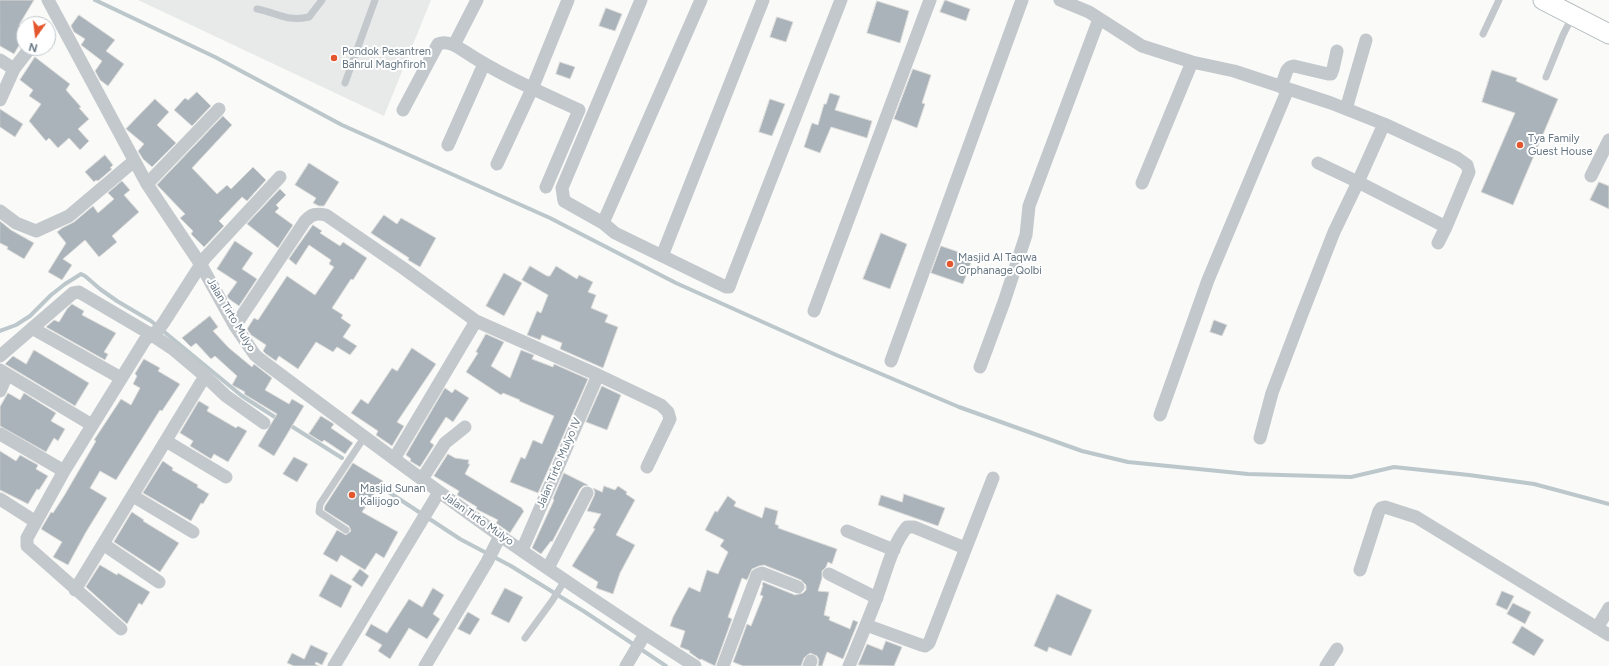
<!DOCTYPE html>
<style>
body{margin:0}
#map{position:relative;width:1609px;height:666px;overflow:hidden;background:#fafaf8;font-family:Figtree,sans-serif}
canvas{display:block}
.north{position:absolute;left:16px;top:16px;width:40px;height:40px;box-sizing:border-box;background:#fff;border:1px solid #c1c8cd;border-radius:50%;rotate:194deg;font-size:11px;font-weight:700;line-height:16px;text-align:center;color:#657683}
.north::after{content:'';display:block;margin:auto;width:14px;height:18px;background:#e4572e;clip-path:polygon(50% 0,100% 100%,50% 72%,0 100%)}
</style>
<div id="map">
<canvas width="1609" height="666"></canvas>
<div class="north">N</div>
</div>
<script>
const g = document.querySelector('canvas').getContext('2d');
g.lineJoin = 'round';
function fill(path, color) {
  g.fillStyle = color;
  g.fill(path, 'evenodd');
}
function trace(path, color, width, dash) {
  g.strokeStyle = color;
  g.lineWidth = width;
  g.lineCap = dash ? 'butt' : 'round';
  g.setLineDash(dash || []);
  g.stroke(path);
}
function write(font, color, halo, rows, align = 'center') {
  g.font = font + ' Figtree,sans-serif';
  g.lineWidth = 4;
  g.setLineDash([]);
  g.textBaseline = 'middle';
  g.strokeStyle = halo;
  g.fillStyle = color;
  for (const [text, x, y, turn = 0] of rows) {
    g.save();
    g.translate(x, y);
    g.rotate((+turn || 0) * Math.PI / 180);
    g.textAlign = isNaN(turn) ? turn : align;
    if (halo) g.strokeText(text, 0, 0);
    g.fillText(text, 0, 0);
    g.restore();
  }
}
fill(new Path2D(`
 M138 0H431L384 116Z`), '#e8e9e9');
trace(new Path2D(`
 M95 0 215 57 342 125 550 218 676 283 834 354 959 407 1082 451 1128 462 1248 474 1351 477 1394 467 1469 475 1534 484 1609 504
 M0 331 16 325 30 316 51 295 65 284 81 274 85 276 100 289 117 301 151 321 242 396 278 419
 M288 424 342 458
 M381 487 460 539 511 566 585 612 666 666`), '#bbc7cb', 4);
const building = new Path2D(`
 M0 0H34L19 25 24 28V37L14 54 0 46Z
 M945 0 970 9 966 21 940 12Z
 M877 1 909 11 900 43 867 33Z
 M606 8 622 14 615 31 599 26Z
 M79 15 115 40 106 51 124 64 108 86 100 80 95 71 102 61 81 45 85 39 74 32 71 26Z
 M777 17 793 22 786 42 770 37Z
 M35 57 70 84 66 90 81 107 79 108 89 119 78 129 89 141 80 150 69 138 58 148 49 138 46 141 29 121 41 104 29 96 33 90 20 80Z
 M560 62 575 67 570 79 556 74Z
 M913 69 931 75 922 103 925 104 917 128 894 119Z
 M1492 70 1517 78 1516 81 1558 99 1513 205 1481 192 1515 113 1482 102Z
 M197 92 211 106 192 126 174 110 185 98 188 100Z
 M830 93 840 96 835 110 872 121 867 138 831 127 820 153 804 147 812 123 818 125 824 104H826Z
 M155 99 169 112 157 125 176 143 152 167 143 159 138 151 144 144 126 129Z
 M770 99 785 104 772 136 759 132Z
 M0 109 23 124 15 137 0 127Z
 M223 116 232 125 192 168 217 194 227 185 231 189 253 167 266 180 247 201 242 197 219 221 224 226 204 247 191 234 193 231 180 218 185 214 157 185Z
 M105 155 113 165 110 168 112 169 98 181 96 180 94 182 85 172Z
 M309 163 339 182 324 206H319L313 203 316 198 295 185Z
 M122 181 130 190 124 195 139 212 112 236 117 242 99 257 85 240 63 259 72 265 62 280 48 272 66 243 57 232 62 228 74 222 93 206 98 213 114 199 108 193Z
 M1599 182 1609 186V209L1590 200Z
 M280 189 286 195 276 205 279 208 275 212 293 225 278 248 247 224Z
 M384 215 397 224 401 218 436 238 420 267 408 260 409 258 371 233Z
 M0 221 11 230 34 243 24 259 7 249 8 247 0 243Z
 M313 225 322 231 320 233 340 246 343 242 367 258 353 280 351 279 332 308 343 315 341 318 351 325 343 337 357 346 350 355 337 347 333 352 316 342 298 369 279 356 276 361 266 354 263 351 266 345 251 335 247 329 254 318 258 320 287 276 315 295 334 267 329 264 331 260 309 245 296 265 289 259Z
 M881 233 907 244 890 289 863 279Z
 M235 241 253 253 242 269 257 279 239 306 229 299 227 296 237 282 217 269Z
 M941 246 973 257 963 284 931 273Z
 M530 266 547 276H550L556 266 577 279 579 275 593 282 588 292 596 295 591 308 608 315 605 322 618 327 603 368 560 349 562 343 542 335 540 340 527 335 537 311 541 313 548 295 522 280Z
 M504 273 522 283 504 316 486 306Z
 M72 304 84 311 82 315 116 333 104 352 108 354 105 360 46 327 54 320 59 322 67 309Z
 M210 316 218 327 213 331 229 348 252 367 254 364 272 378 265 390 289 404 292 399 304 406 274 456 258 446 277 414 244 394 245 392 232 385 237 376 215 356 211 359 196 343 191 347 182 338Z
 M1214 320 1227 325 1222 336 1210 332Z
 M486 334 504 342 491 366 510 378 521 350 534 355 532 359 553 367 554 364 588 379 538 493 510 482 521 457 525 459 533 440 542 444 554 416 519 401 520 400 503 393 501 395 466 372 478 353 476 352Z
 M412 348 436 364 397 422 404 426 392 446 376 435 378 431 351 413 361 399 368 404 392 368 397 371Z
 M34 350 89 383 75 406 5 364 13 356 26 364Z
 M144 359 160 368 158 371 180 384 162 411 160 410 116 480 100 471 90 488 107 498 86 532 68 565 53 557 62 542 41 529 51 512 53 513 64 496 96 441 94 440 121 399 131 405 140 388 133 384 137 376 135 374Z
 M602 386 621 395 607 430 586 422Z
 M445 388 452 393 455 389 469 398 453 422 446 417 430 442 434 445 420 467 410 461 411 459 406 455Z
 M8 393 20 400 24 393 56 413 51 421 65 429 58 441 54 438 46 452 0 426V407Z
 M199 401 209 407 207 411 236 428 238 426 247 431 228 462 214 454 211 459 190 446 193 441 180 433Z
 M321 416 334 424 331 428 353 443 345 454 324 440 322 442 309 434Z
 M0 451 16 461 20 455 38 465 36 469 48 476 39 490 37 489 28 504 0 490Z
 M448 454 455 458 469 460 468 464H470L465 474 522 508V509L524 511 510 533 496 523 498 520 476 509 477 507 457 495 459 491 434 476Z
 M294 457 308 464 297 482 283 474Z
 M163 461 173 468 172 470 198 485 197 487 209 494 203 504 201 503 191 521 143 493Z
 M353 463 383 481 362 512 398 532 384 558 376 553 365 570 341 555 337 562 323 554 337 530 346 535 351 531 349 526 324 510 325 506Z
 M564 473 588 485 583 486 580 489 552 542 551 541 541 554 532 548 554 500 553 499Z
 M604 486 615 490 618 486 627 492 626 494 635 500 616 535 635 545 620 573 613 594 596 588 598 582 572 566 595 529 593 528 601 514 587 511 594 496 595 492 593 488 602 492Z
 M904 494 945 508 938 526 878 505 881 495 902 502Z
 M728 496 736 502 734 506 762 518 765 507 778 511 775 524 779 526 778 528 837 549 832 564 828 562 826 567 822 571V578L818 591 829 592 824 615 830 617 829 620 850 629 853 620 858 622 843 659 827 652 822 666H818L819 660 817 656 810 653 804 658 801 666H743L733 662 747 624 751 626 763 596 760 595 763 585H762L763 582 795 595 803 593 806 590V585L801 580 764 565 759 566 752 569 747 580 742 578 728 617 732 619 715 666 701 659 700 660 689 652 690 651 680 647 685 631 670 626 673 617 689 587 700 592 707 570 718 574 728 552 720 546 724 540 705 530 715 511 717 512Z
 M132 512 144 520 143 521 179 543 160 572 114 542Z
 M100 565 117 575 118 573 150 592 142 605 139 603 127 624 86 587Z
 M360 569 369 576 362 587 352 580Z
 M331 574 352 586 341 608 319 596Z
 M433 588 444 595 433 614 440 619 427 639 409 628 390 659 378 651 382 645 365 635 371 624 387 633 409 599 422 607Z
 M505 588 523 597 509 623 491 614Z
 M1502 591 1514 596 1507 610 1496 605Z
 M1057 594 1092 610 1071 656 1049 647 1047 652 1034 646Z
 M1513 603 1531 612 1525 624 1507 614Z
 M468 612 480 619 470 635 458 629Z
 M1522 626 1544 640 1534 656 1512 643Z
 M886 641 902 647 894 666 858 665 867 644 882 650Z
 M311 645 328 653 322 665 316 662 315 664 319 666H294L287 663 292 653 304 659Z`);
fill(building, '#aab3b9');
trace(building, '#dcdcda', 1);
const secondary = new Path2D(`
 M1543 0 1609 34`);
trace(secondary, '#b3babf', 21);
trace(new Path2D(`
 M257 9C278 13 286 22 309 17L322 0
 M1483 34 1499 0
 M1546 77 1563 35 1573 15
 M345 83 375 0
 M346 530 319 512 320 504 365 436
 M525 638 552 601 565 580`), '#c3c8cc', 7);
trace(new Path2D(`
 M48 0 147 184 201 265 235 326 255 355 261 360C340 419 419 478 499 535 564 580 629 624 695 666
 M641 0 562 188 564 201 603 223 615 233 726 287H729L733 276 841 0
 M1060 0 1089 12 1142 46 1192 62 1234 71 1331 103 1384 124 1457 158 1467 165 1469 172 1446 227 1358 182 1334 232 1302 314 1272 393 1260 438
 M454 45 477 0
 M0 60 14 69
 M534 84 568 0
 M1281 87 1287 70 1290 67 1294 66 1328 74H1331L1333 69 1337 51
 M0 100 14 69 30 48
 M1346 109 1366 40
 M403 110 438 44C447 40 456 46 464 51 500 75 540 92 579 110L546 187
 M448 145 484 64
 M1318 163 1358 182 1384 124
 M497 164 532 89
 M1591 176 1609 140
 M1142 183 1192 62
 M147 184 219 109
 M0 211 16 223 36 231 69 216 134 161
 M603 223 701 0
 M1438 243 1446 227
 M662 256 763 0
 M814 311 930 0
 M235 326 305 221C312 214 316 213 326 215L403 268 476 321 598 375 661 405 668 412 670 419 647 467
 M32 328 121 378
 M0 356 73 293 79 292 152 335 173 349 205 376 226 396 264 423
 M891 361 1022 0
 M980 367 1004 302 1026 235 1029 206 1099 19
 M0 370 92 425
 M0 391 7 375
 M1160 415 1208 280 1288 89
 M0 434 64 471
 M166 441 226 477
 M394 459 476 321
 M422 479 445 443 465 427
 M133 496 193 532
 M0 499 36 522
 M847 531 894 550
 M103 544 159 582
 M522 550 598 375
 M548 568 587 493
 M1360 570 1379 511 1381 508 1385 507 1416 517 1609 635
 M829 574 877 598
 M75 590 205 376
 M866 625 921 645 925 646 929 643 993 478
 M1597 628 1609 608
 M121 629 27 546V538L64 471 145 340 159 329 164 322 205 258 280 177
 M334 666 439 492
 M425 666 487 562 500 536
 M626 666 645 634
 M723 666 757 575 762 573 798 587
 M809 666 811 661
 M849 666C859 642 869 619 878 594 886 572 892 545 907 527H914L965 548
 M1326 666 1337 649`), '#c3c8cc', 13);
trace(secondary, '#fff', 19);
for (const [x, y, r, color] of [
 [334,58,4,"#e4572e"],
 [1520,145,4,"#e4572e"],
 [950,264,4,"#e4572e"],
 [352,495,4,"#e4572e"]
]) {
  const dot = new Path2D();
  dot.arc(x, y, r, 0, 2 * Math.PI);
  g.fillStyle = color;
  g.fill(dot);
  trace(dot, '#fff', 1.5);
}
write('11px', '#657683', '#fff', [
 ["Pondok Pesantren",342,52],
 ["Bahrul Maghfiroh",342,65],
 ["Tya Family",1528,139],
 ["Guest House",1528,152],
 ["Masjid Al Taqwa",958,258],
 ["Orphanage Qolbi",958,271],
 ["Masjid Sunan",360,489],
 ["Kalijogo",360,502]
], 'left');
write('11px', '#657683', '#fff', [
 ["Jalan Tirto Mulyo",231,315,59],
 ["Jalan Tirto Mulyo IV",559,463,-67],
 ["Jalan Tirto Mulyo",478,519,35]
]);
</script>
